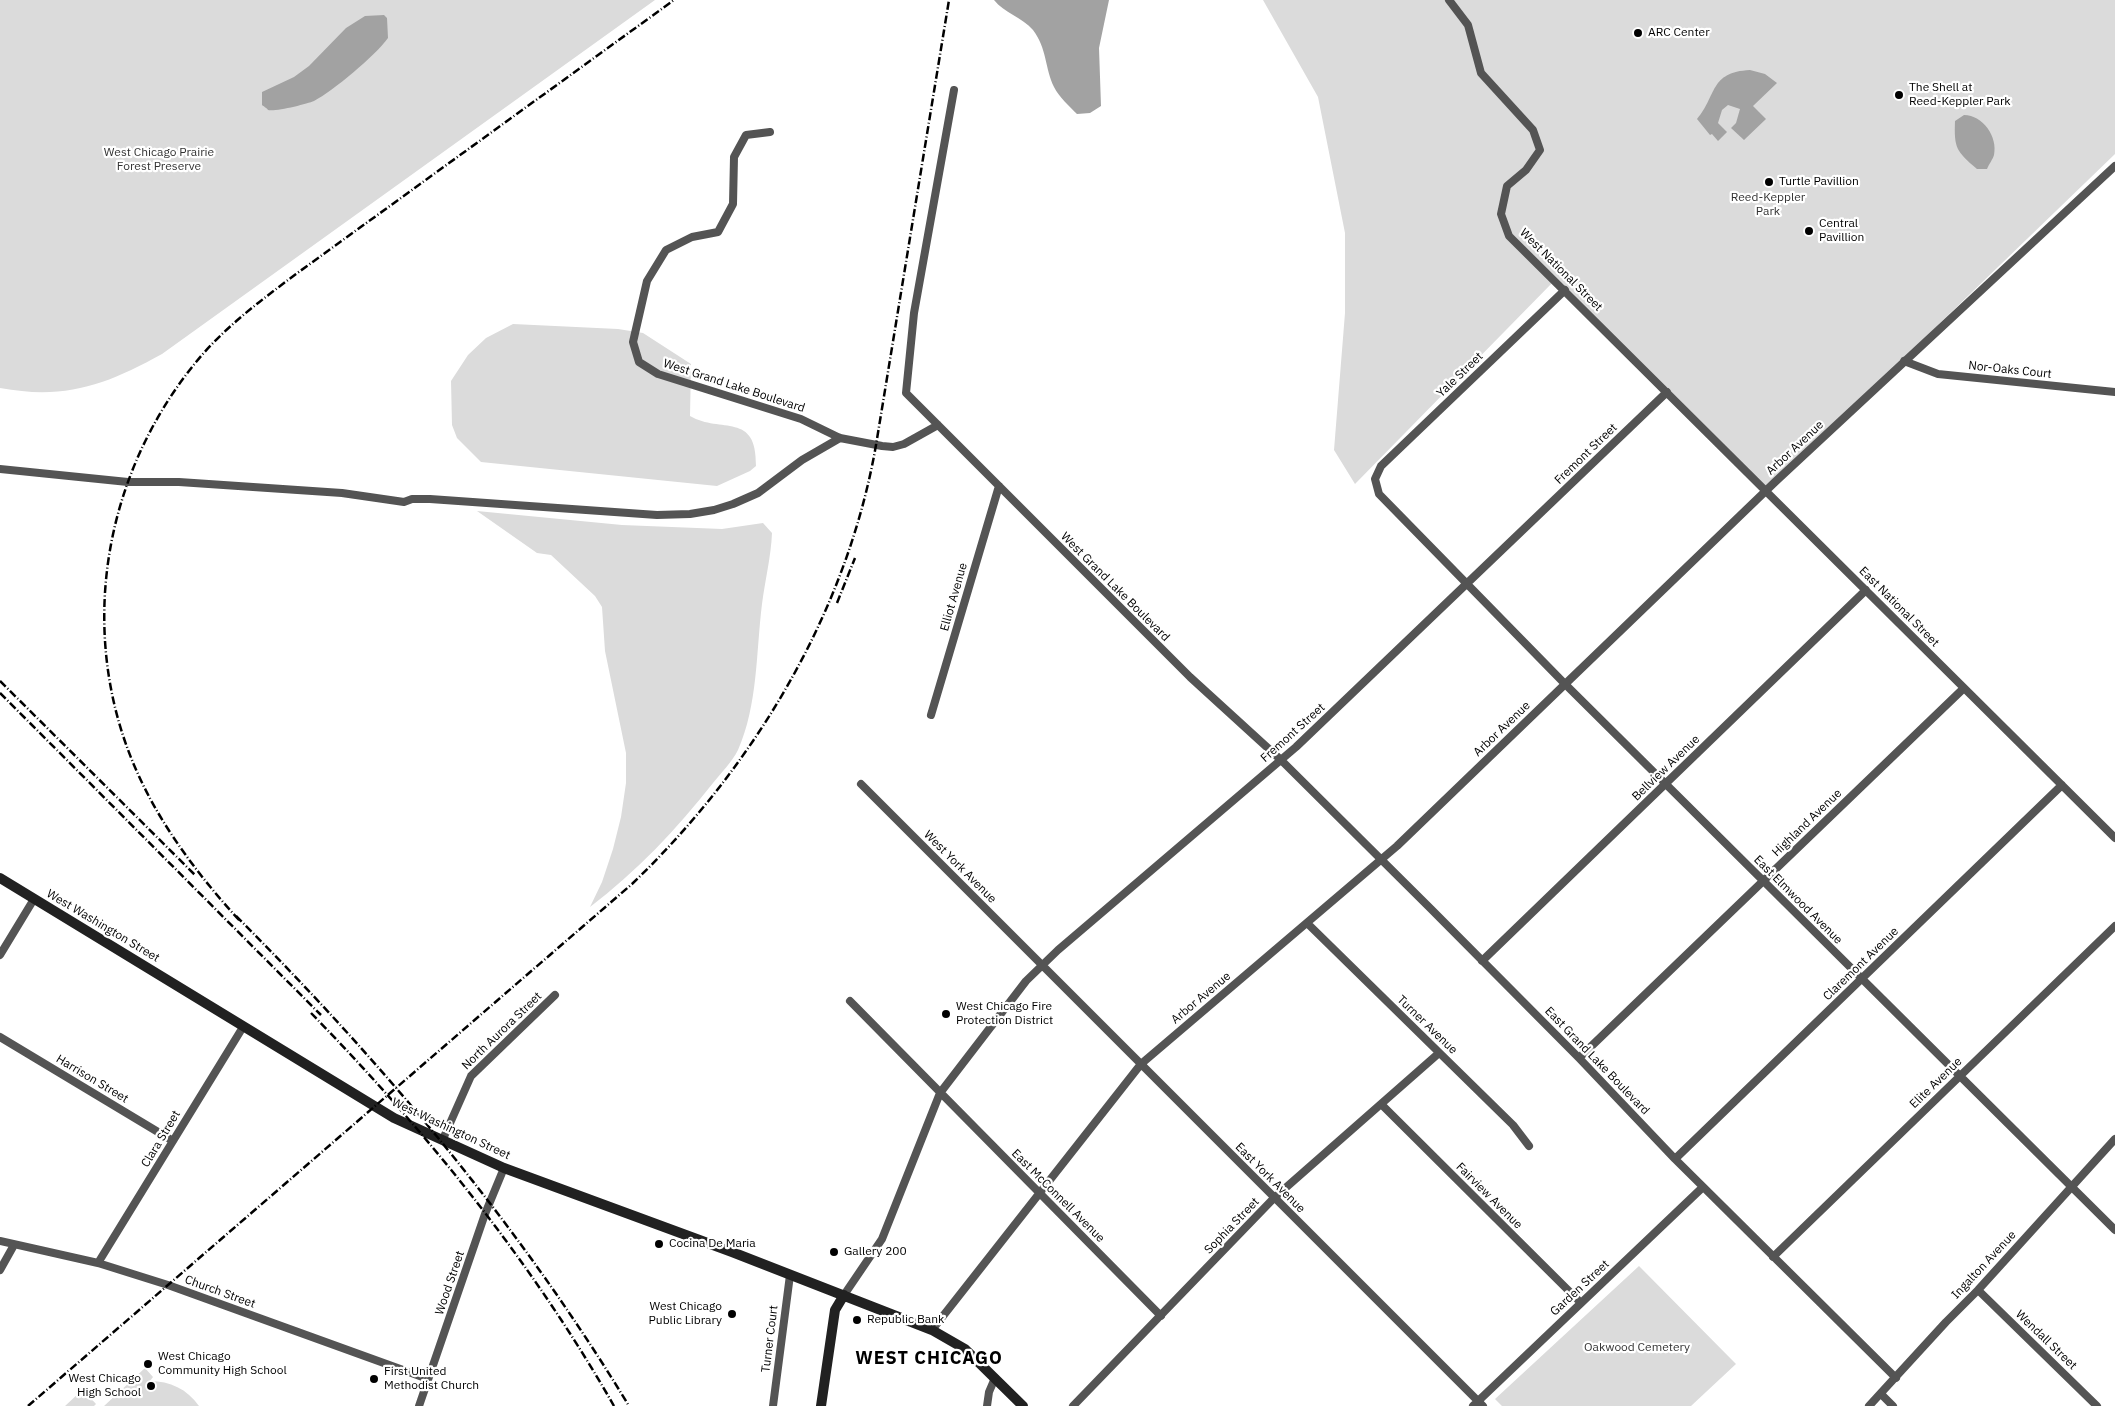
<!DOCTYPE html>
<style>
body{margin:0}
canvas{display:block;background:#fff}
</style>
<canvas width="2115" height="1406"></canvas>
<script>
const g = document.querySelector('canvas').getContext('2d');
g.lineJoin = 'round';
function fill(path, color) {
  g.fillStyle = color;
  g.fill(path, 'evenodd');
}
function trace(path, color, width, dash) {
  g.strokeStyle = color;
  g.lineWidth = width;
  g.lineCap = dash ? 'butt' : 'round';
  g.setLineDash(dash || []);
  g.stroke(path);
}
function write(font, color, halo, rows, align = 'center') {
  g.font = font + ' "IBM Plex Sans",sans-serif';
  g.lineWidth = 4.5;
  g.setLineDash([]);
  g.textBaseline = 'middle';
  g.strokeStyle = halo;
  g.fillStyle = color;
  for (const [text, x, y, turn = 0] of rows) {
    g.save();
    g.translate(x, y);
    g.rotate((+turn || 0) * Math.PI / 180);
    g.textAlign = isNaN(turn) ? turn : align;
    if (halo) g.strokeText(text, 0, 0);
    g.fillText(text, 0, 0);
    g.restore();
  }
}
fill(new Path2D(`
 M0 0H655L162 354C106 385 65 400 0 388Z
 M1263 0H2115V154L1766 491 1555 280 1355 484 1334 450 1345 313V233L1318 97Z
 M513 324 618 329 643 333 691 364 690 416C721 434 757 411 756 466L750 471 717 486 481 462 457 438 452 425 451 381 468 355 486 338Z
 M477 511 622 525 722 529 763 523 772 533C771 557 765 580 762 604 756 652 758 705 738 750 732 762 721 773 713 783 677 829 636 872 590 907L602 882 613 849 621 817 626 783V753L605 651 602 607 595 596 551 555 537 553Z
 M1639 1266 1736 1364 1691 1406H1502L1495 1399Z
 M145 1368 153 1377 150 1381C170 1381 187 1389 199 1406H104Z
 M85 1392 96 1404 94 1406H65L79 1393 81 1395Z`), '#dbdbdb');
fill(new Path2D(`
 M994 0H1109L1099 48 1101 106 1090 113 1077 114C1069 106 1059 97 1054 87 1045 69 1047 48 1033 30 1022 17 1004 13 994 0Z
 M384 15 387 18 388 38C375 56 333 91 314 101 307 104 275 112 268 110 268 109 262 105 262 105V92L294 77 309 66 346 28 365 16Z
 M1750 70 1765 74 1777 83 1753 106 1766 119 1744 140 1731 128 1736 123 1740 109 1728 105 1722 110 1718 123 1727 132 1718 141 1712 134 1710 135 1697 119C1717 96 1709 72 1750 70Z
 M1964 115C1983 115 1998 137 1994 155 1993 159 1989 164 1987 169H1977C1956 151 1954 148 1955 121Z`), '#a2a2a2');
trace(new Path2D(`
 M1449 0 1468 25 1481 73 1533 130 1540 150 1526 170 1507 186 1501 214 1509 236 2115 838
 M954 90 914 313 906 393 1190 677 1281 760 1431 909 1579 1058 1675 1159 1896 1378
 M770 132 746 135 734 157 733 204 718 232 692 237 666 250 647 281 633 342 639 362 658 374 801 419 840 438 882 446 893 447 904 444 938 425
 M1565 290 1381 466 1375 479 1379 494 1565 684 2115 1230
 M1904 361 1938 374 2115 392
 M0 469 128 482H179L342 493 404 502 412 499H430L657 515 690 514 714 510 733 504 758 493 802 460 840 438
 M931 715 999 486
 M861 784 1483 1406
 M1307 923 1513 1125 1529 1146
 M0 955 34 899
 M1482 961 1866 590
 M850 1001 1161 1316
 M0 1037 173 1141
 M1579 1058 1964 688
 M1381 1104 1581 1303
 M443 1139 471 1076 555 995
 M1675 1159 2062 785
 M0 1241 98 1263 168 1285 428 1379
 M1773 1257 2115 926
 M98 1263 243 1027
 M0 1270 14 1245
 M1978 1290 2097 1406
 M844 1295 882 1239 940 1093 1026 981 1058 950 1296 747 1667 392
 M932 1330 1141 1064 1397 846 1775 482 2115 166
 M1881 1394 1893 1406
 M419 1406 485 1214 504 1168
 M773 1406 790 1275
 M987 1406 989 1392 995 1378
 M1073 1406 1274 1198 1439 1053
 M1473 1406 1703 1187
 M1869 1406 1946 1322 1978 1290 2115 1139`), '#545454', 8);
trace(new Path2D(`
 M0 878 394 1118 504 1168 732 1252 932 1330 965 1349 1023 1406
 M821 1406 835 1310 844 1295`), '#212121', 10);
trace(new Path2D(`
 M837 603 855 558
 M0 681 195 875
 M0 693 321 1015
 M236 916C384 1064 520 1226 629 1406
 M239 920C197 874 158 822 134 765 76 627 105 468 202 355 230 323 263 299 296 274L674 0
 M311 1013C426 1131 532 1262 614 1406
 M28 1406 632 884C754 767 847 612 876 445L949 0`), '#000', 2.5, [8, 2.5, 1, 2.5]);
for (const [x, y, r, color] of [
 [1638,33,5,"#000"],
 [1899,95,5,"#000"],
 [1769,182,5,"#000"],
 [1809,231,5,"#000"],
 [946,1014,5,"#000"],
 [659,1244,5,"#000"],
 [834,1252,5,"#000"],
 [732,1314,5,"#000"],
 [857,1320,5,"#000"],
 [148,1364,5,"#000"],
 [374,1379,5,"#000"],
 [151,1386,5,"#000"]
]) {
  const dot = new Path2D();
  dot.arc(x, y, r, 0, 2 * Math.PI);
  g.fillStyle = color;
  g.fill(dot);
  trace(dot, '#fff', 2);
}
write('12px', '#000', '#fff', [
 ["ARC Center",1648,33],
 ["The Shell at",1909,88],
 ["Reed-Keppler Park",1909,102],
 ["Turtle Pavillion",1779,182],
 ["Central",1819,224],
 ["Pavillion",1819,238],
 ["West Chicago Fire",956,1007],
 ["Protection District",956,1021],
 ["Cocina De Maria",669,1244],
 ["Gallery 200",844,1252],
 ["West Chicago",722,1307,"right"],
 ["Public Library",722,1321,"right"],
 ["Republic Bank",867,1320],
 ["West Chicago",158,1357],
 ["Community High School",158,1371],
 ["First United",384,1372],
 ["Methodist Church",384,1386],
 ["West Chicago",141,1379,"right"],
 ["High School",141,1393,"right"]
], 'left');
write('12px', '#323232', '#fff', [
 ["West Chicago Prairie",159,153],
 ["Forest Preserve",159,167],
 ["Reed-Keppler",1768,198],
 ["Park",1768,212],
 ["Oakwood Cemetery",1637,1348]
]);
write('12px', '#000', '#fff', [
 ["West National Street",1561,270,45],
 ["Nor-Oaks Court",2010,370,6],
 ["Yale Street",1460,375,-44],
 ["West Grand Lake Boulevard",734,386,18],
 ["Arbor Avenue",1795,448,-43],
 ["Fremont Street",1586,454,-44],
 ["West Grand Lake Boulevard",1115,587,45],
 ["Elliot Avenue",954,597,-74],
 ["East National Street",1899,607,45],
 ["Arbor Avenue",1502,729,-44],
 ["Fremont Street",1293,733,-42],
 ["Bellview Avenue",1666,768,-44],
 ["Highland Avenue",1807,823,-44],
 ["West York Avenue",960,867,45],
 ["East Elmwood Avenue",1798,900,45],
 ["West Washington Street",103,926,31],
 ["Claremont Avenue",1861,964,-44],
 ["Arbor Avenue",1201,998,-40],
 ["Turner Avenue",1427,1025,44],
 ["North Aurora Street",502,1031,-44],
 ["East Grand Lake Boulevard",1597,1061,46],
 ["Harrison Street",92,1079,31],
 ["Elite Avenue",1936,1083,-44],
 ["West Washington Street",451,1129,25],
 ["Clara Street",161,1139,-59],
 ["East York Avenue",1270,1178,45],
 ["East McConnell Avenue",1058,1196,45],
 ["Fairview Avenue",1489,1196,45],
 ["Sophia Street",1232,1226,-46],
 ["Ingalton Avenue",1984,1265,-47],
 ["Wood Street",450,1283,-71],
 ["Garden Street",1580,1288,-43],
 ["Church Street",220,1292,20],
 ["Turner Court",770,1339,-83],
 ["Wendall Street",2046,1340,44]
]);
g.letterSpacing = '1px';
write('bold 18px', '#000', '#fff', [
 ["WEST CHICAGO",929,1359]
]);
g.letterSpacing = '0px';
</script>
